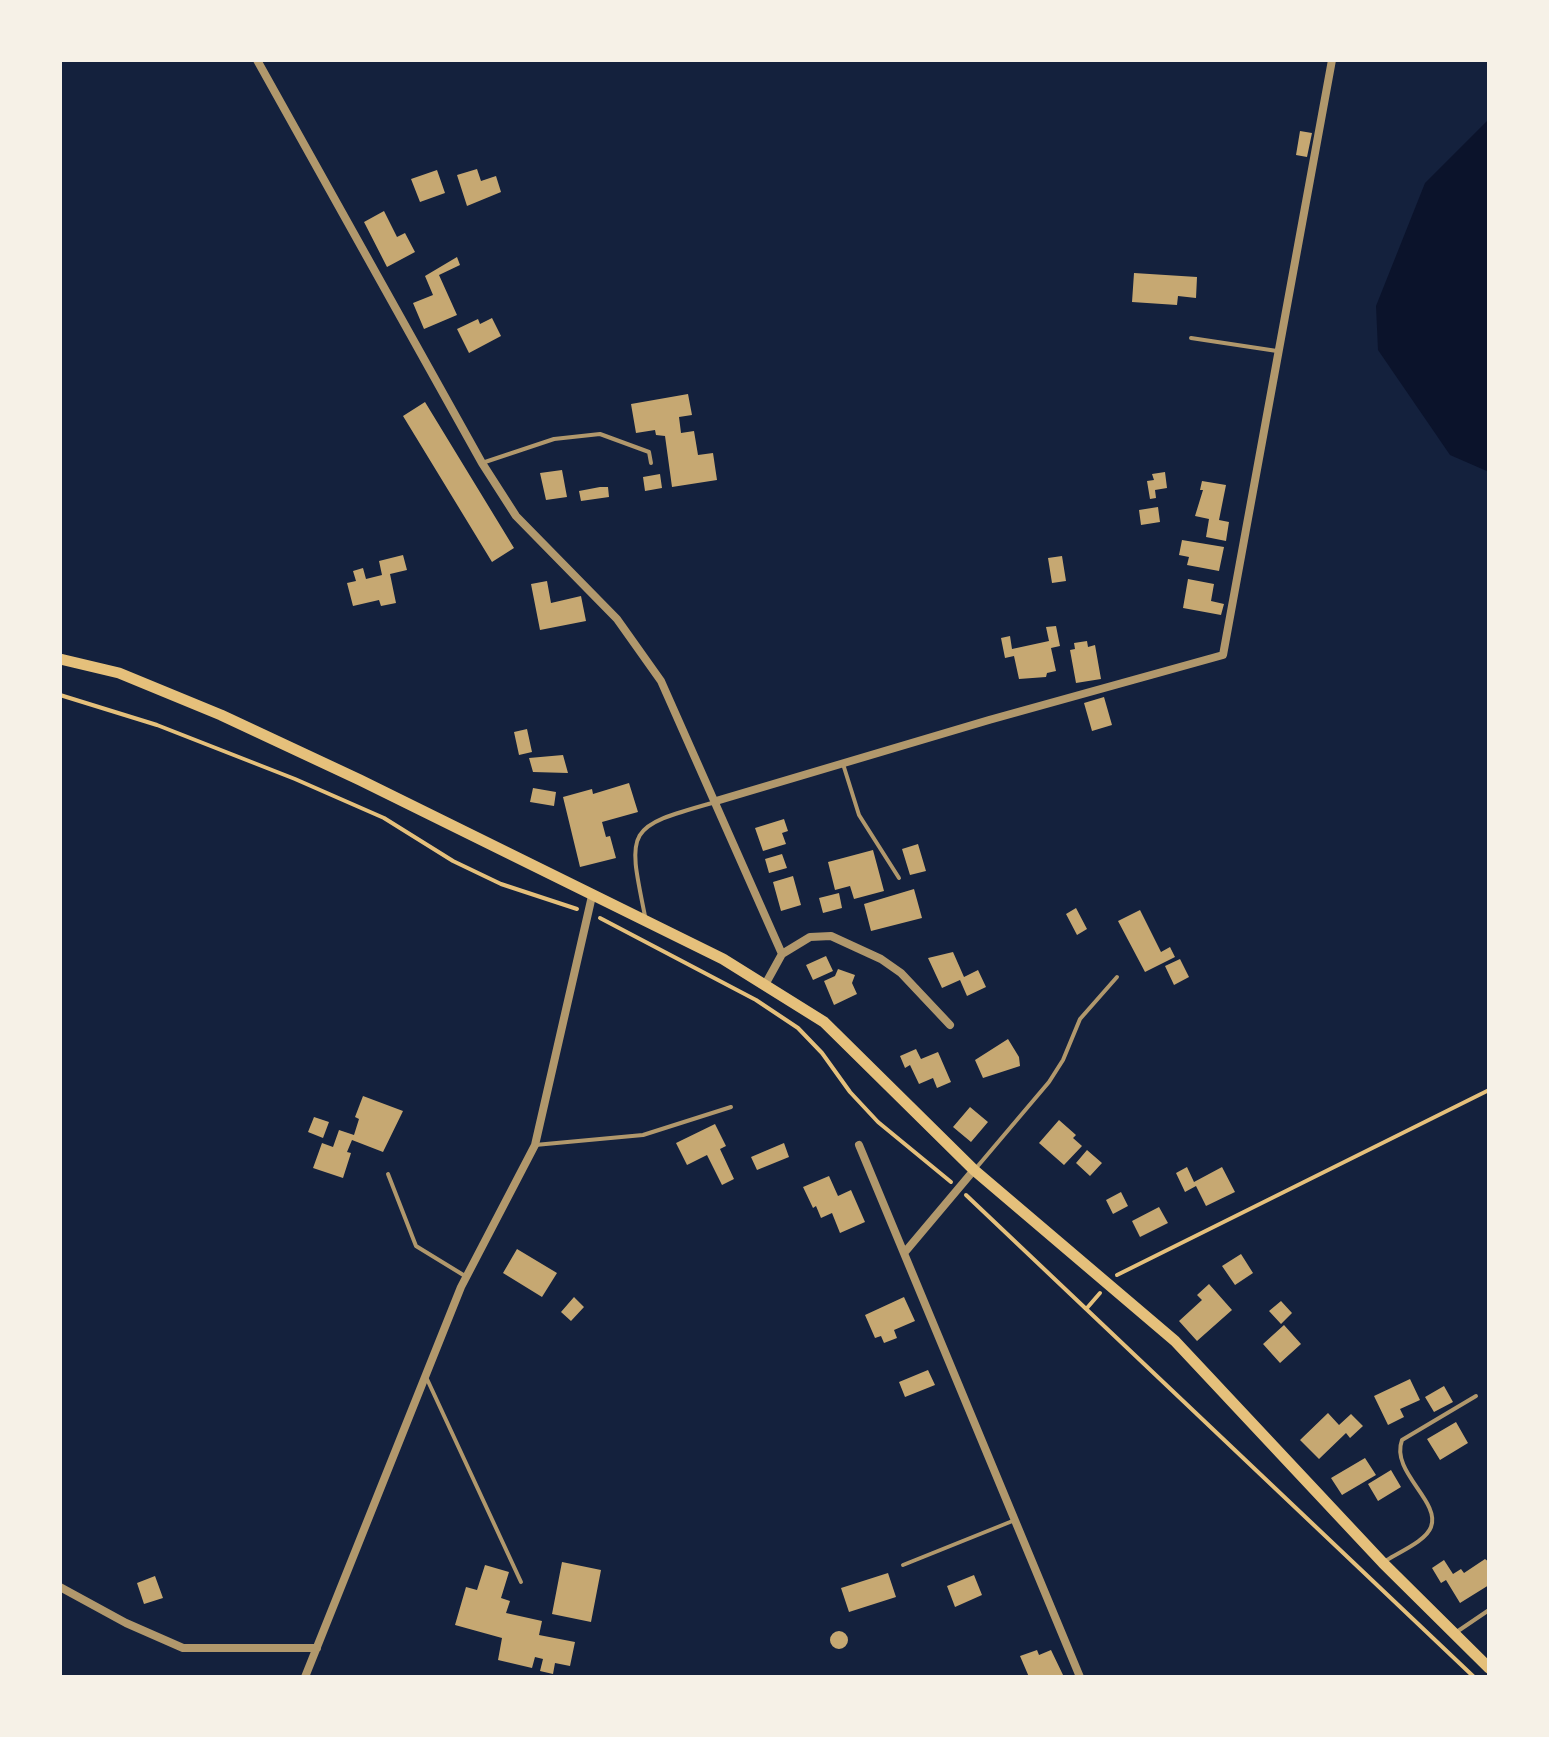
<!DOCTYPE html>
<style>
body{margin:0}
#map{position:relative;width:1549px;height:1737px;overflow:hidden;background:#14213d;font-family:"Exo 2",sans-serif}
canvas{display:block}
.frame{position:absolute;inset:0;border:62px solid #f6f1e7;pointer-events:none}
</style>
<div id="map">
<canvas width="1549" height="1737"></canvas>
<div class="frame"></div>
</div>
<script>
const g = document.querySelector('canvas').getContext('2d');
g.lineJoin = 'round';
function fill(path, color) {
  g.fillStyle = color;
  g.fill(path, 'evenodd');
}
function trace(path, color, width, dash) {
  g.strokeStyle = color;
  g.lineWidth = width;
  g.lineCap = dash ? 'butt' : 'round';
  g.setLineDash(dash || []);
  g.stroke(path);
}
fill(new Path2D(`
 M1489 119V472L1450 455 1378 350 1376 306 1425 183Z`), '#0b132b');
fill(new Path2D(`
 M1300 131 1312 133 1307 157 1296 155Z
 M477 169 481 181 496 176 501 192 467 206 457 175Z
 M437 170 445 193 420 202 411 179Z
 M384 211 397 237 405 233 415 252 387 267 364 222Z
 M457 257 460 265 439 275 457 315 424 329 413 303 433 295 425 276Z
 M1134 273 1197 277 1196 298 1178 296 1177 305 1132 302Z
 M492 318 501 336 469 353 457 329 478 319 480 324Z
 M688 394 692 415 679 417 681 433 694 431 698 455 713 453 717 480 672 487 665 436 656 435 655 430 636 433 631 404Z
 M425 402 514 548 492 562 403 416Z
 M562 470 567 497 546 500 540 473Z
 M1165 472 1167 488 1155 490 1156 498 1150 499 1147 481 1154 480 1152 474Z
 M660 474 662 488 645 491 643 477Z
 M1202 481 1226 485 1219 520 1229 522 1226 541 1206 537 1209 519 1195 516 1203 490H1200Z
 M600 487H608L609 497 581 501 579 491Z
 M1158 507 1160 522 1141 525 1139 510Z
 M1182 540 1224 547 1219 571 1187 565 1189 557 1179 555Z
 M403 555 407 570 390 574 396 603 381 606 379 600 353 606 347 583 356 581 353 571 363 568 366 579 382 575 379 561Z
 M1062 556 1066 581 1052 583 1048 558Z
 M1188 579 1214 584 1211 601 1224 604 1221 615 1183 608Z
 M547 581 551 603 581 596 586 621 540 630 531 584Z
 M1056 626 1060 646 1051 648 1056 671 1047 673 1046 677 1019 679 1014 656 1005 658 1001 638 1010 636 1012 649 1049 641 1046 627Z
 M1087 641 1088 647 1095 645 1101 679 1076 683 1070 650 1075 649 1074 643Z
 M1104 697 1112 725 1092 731 1084 703Z
 M527 729 532 752 519 755 514 732Z
 M563 755 568 773 533 772 529 758Z
 M629 783 638 812 602 822 606 837 610 836 616 858 580 867 563 797 592 789 593 794Z
 M533 788 556 792 554 806 530 802Z
 M784 819 788 831 782 833 786 844 763 851 755 828Z
 M918 844 926 871 910 875 902 849Z
 M873 850 884 891 854 899 850 886 835 890 828 862Z
 M782 854 787 868 769 873 765 859Z
 M793 876 801 905 781 911 773 882Z
 M914 889 922 918 871 931 864 904Z
 M839 893 842 908 823 913 819 898Z
 M1076 908 1087 929 1077 935 1066 914Z
 M1140 910 1161 952 1170 947 1175 957 1145 972 1118 921Z
 M953 952 964 977 978 970 986 987 967 996 960 980 942 988 928 958Z
 M826 956 833 971 813 980 806 965Z
 M1180 959 1189 977 1174 985 1165 966Z
 M838 969 855 975 852 983 857 994 834 1005 824 981 835 976Z
 M1008 1039 1019 1057 1020 1066 983 1078 975 1060Z
 M916 1049 921 1059 938 1052 951 1082 937 1088 933 1078 919 1084 910 1065 905 1068 900 1056Z
 M363 1096 403 1111 383 1152 352 1140 347 1152 351 1153 343 1178 313 1168 322 1143 333 1147 339 1130 354 1135 359 1119 355 1117Z
 M970 1107 988 1122 971 1142 953 1127Z
 M314 1117 329 1122 323 1138 308 1132Z
 M1059 1120 1076 1135 1073 1138 1082 1146 1064 1165 1039 1143Z
 M715 1124 726 1146 720 1149 734 1179 722 1185 707 1155 687 1165 676 1143Z
 M784 1143 789 1157 757 1170 751 1157Z
 M1087 1150 1102 1163 1090 1176 1076 1163Z
 M1187 1167 1194 1182 1222 1167 1235 1192 1206 1206 1196 1186 1185 1192 1176 1173Z
 M829 1176 838 1196 851 1190 865 1222 840 1233 832 1213 821 1218 816 1206 813 1208 803 1187Z
 M1121 1192 1128 1206 1113 1214 1106 1200Z
 M1159 1207 1168 1223 1140 1237 1132 1221Z
 M517 1249 557 1273 542 1297 503 1273Z
 M1241 1254 1253 1273 1235 1285 1222 1266Z
 M1209 1284 1232 1310 1197 1341 1179 1321 1202 1300 1197 1295Z
 M574 1297 584 1307 571 1321 561 1312Z
 M904 1297 915 1321 894 1330 897 1338 884 1343 881 1336 875 1338 865 1315Z
 M1281 1301 1292 1313 1281 1324 1269 1311Z
 M1284 1325 1301 1344 1280 1363 1263 1344Z
 M928 1370 935 1385 905 1397 899 1382Z
 M1410 1379 1420 1400 1400 1409 1404 1417 1388 1425 1374 1396Z
 M1444 1386 1453 1402 1434 1412 1425 1397Z
 M1328 1413 1339 1425 1351 1414 1363 1426 1350 1438 1346 1433 1319 1459 1300 1440Z
 M1456 1422 1468 1443 1440 1460 1427 1439Z
 M1365 1458 1376 1475 1342 1495 1331 1478Z
 M1391 1470 1401 1487 1378 1501 1368 1484Z
 M1485 1559 1489 1562V1585L1460 1603 1446 1580 1441 1583 1432 1568 1444 1560 1453 1574 1461 1569 1464 1573Z
 M562 1562 601 1570 591 1622 552 1614Z
 M485 1565 509 1572 501 1598 510 1601 506 1613 542 1621 539 1635 575 1642 570 1666 555 1663 553 1674 540 1671 543 1659 535 1657 532 1668 498 1660 502 1638 455 1625 466 1587 477 1590Z
 M888 1573 896 1597 849 1612 841 1588Z
 M974 1575 982 1595 955 1607 947 1586Z
 M155 1576 163 1598 144 1604 137 1583Z
 M830 1640a9 9 0 1 1 18 0a9 9 0 1 1-18 0Z
 M1037 1650 1039 1655 1051 1650 1064 1677H1029L1020 1656Z`), '#c6a872');
trace(new Path2D(`
 M60 695 157 725 295 779 384 818 453 861 501 884 577 909
 M600 918 756 1000 798 1028 822 1053 850 1092 878 1122 951 1182
 M966 1195 1474 1677
 M1117 1275 1489 1090
 M1087 1308 1100 1293`), '#e5c07b', 4);
trace(new Path2D(`
 M1191 338 1277 351
 M482 463 554 439 600 434 649 452 651 463
 M843 764 859 815 899 878
 M645 916C627 829 626 827 712 803
 M535 1145 643 1135 731 1107
 M977 1167 1049 1082 1063 1060 1080 1019 1117 977
 M388 1174 416 1246 465 1276
 M427 1379 521 1582
 M1387 1560C1399 1552 1426 1541 1431 1527 1441 1501 1390 1472 1402 1440L1476 1396
 M903 1565 1015 1520
 M1458 1631 1489 1610`), '#b1986c', 4);
trace(new Path2D(`
 M257 60 482 463 516 516 617 619 661 681 782 954 766 983
 M716 801 989 720 1223 655 1332 60
 M782 954 810 937 831 936 881 959 901 973 950 1025
 M859 1145 1080 1677
 M905 1252 974 1170
 M60 1587 126 1623 183 1648H317
 M305 1677 461 1287 535 1145 592 896`), '#b1986c', 8);
trace(new Path2D(`
 M60 659 119 673 221 715 360 780 723 959 824 1022 974 1170 1175 1341 1383 1563 1489 1668`), '#e5c07b', 11);
</script>
